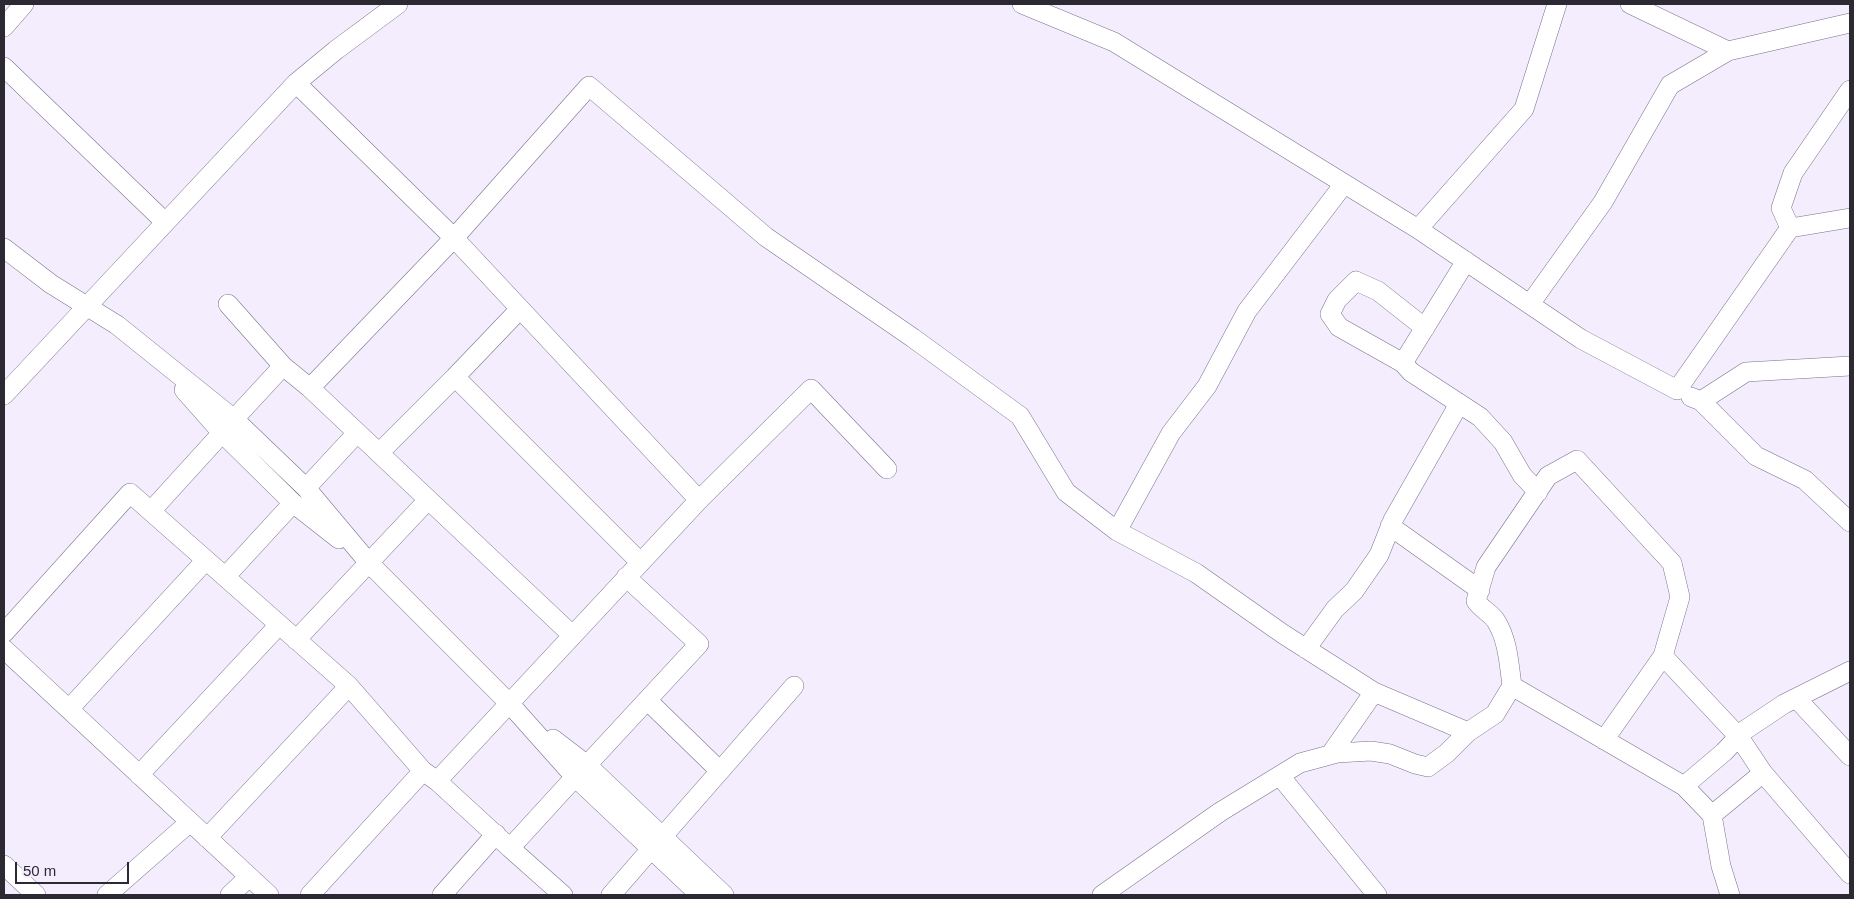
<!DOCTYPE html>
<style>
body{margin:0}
#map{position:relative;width:1854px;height:899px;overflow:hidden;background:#f3edfe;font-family:Arial,sans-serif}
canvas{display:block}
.frame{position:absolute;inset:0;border:5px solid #2d2933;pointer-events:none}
.scale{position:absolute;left:15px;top:862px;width:114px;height:22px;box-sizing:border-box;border:2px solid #2d2933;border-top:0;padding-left:6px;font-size:15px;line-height:18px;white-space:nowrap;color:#2d2933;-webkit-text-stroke:4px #f3edfe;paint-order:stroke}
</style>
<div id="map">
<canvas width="1854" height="899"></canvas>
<div class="frame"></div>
<div class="scale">50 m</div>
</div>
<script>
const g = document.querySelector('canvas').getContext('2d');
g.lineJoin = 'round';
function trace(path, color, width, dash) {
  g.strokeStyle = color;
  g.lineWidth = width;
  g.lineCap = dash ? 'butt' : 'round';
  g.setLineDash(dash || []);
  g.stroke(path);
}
const minor = new Path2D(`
 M1022 4 1114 42 1418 229 1524 109 1557 4
 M1630 4 1728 51 1850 23
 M4 27 24 4
 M4 67 165 222
 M296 83 454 238 589 86 766 237 913 338 1020 416 1066 492 1117 531 1196 573 1283 634 1374 692 1468 732 1495 714 1512 686 1684 786 1724 752 1745 730 1784 704 1850 671
 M1790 228 1781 208 1793 173 1850 90
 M1418 229 1581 339 1677 390 1790 228 1850 218
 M4 248 51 284 117 325 234 419 306 488 369 563 509 703 575 777 700 895
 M228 304 283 366
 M1530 304 1603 202 1670 85 1728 51
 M1425 328 1378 291 1356 281 1337 300 1330 314 1339 327 1403 363 1411 372 1480 417 1503 442 1522 475 1538 492
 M1403 363 1466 261
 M455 377 520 309
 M310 388 572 635
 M184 390 222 433 293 503 339 539
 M4 395 296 83 336 50 398 4
 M1691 397 1701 401 1746 372 1850 366
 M1701 401 1756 456 1805 480 1850 522
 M234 419 283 366 310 388 454 238 699 500 811 389 887 469
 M379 453 455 377 640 562
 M306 488 357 433
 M151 511 222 433
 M1390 526 1480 590
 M1117 531 1171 433 1207 386 1247 311 1344 184
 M225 577 293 503
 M4 633 130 493 349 686 423 771
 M296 640 428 500
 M4 649 269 895
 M1306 649 1335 609 1354 591 1379 555 1393 520 1459 404
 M1663 656 1739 737 1763 773
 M1512 686C1509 664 1508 640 1496 621 1491 613 1481 609 1476 601L1486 567 1548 476 1577 460 1672 563 1680 597 1663 656 1604 740
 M1796 698 1850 756
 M647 700 720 771 663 836
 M69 709 206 560
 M553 739 587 765 724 895
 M1330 755 1374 692
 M587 765 699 644 626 577
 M720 771 794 686
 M139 775 279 625
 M1280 776 1377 895
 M437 781 699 500
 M1684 786 1712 815 1721 866 1730 895
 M1712 815 1763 773 1850 874
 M207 838 349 686
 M510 848 563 895
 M4 865 36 895
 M107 895 190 822
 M230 895 249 877
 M310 895 423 771 437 781 510 848 575 777
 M442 895 496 834
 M611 895 651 849
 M1102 895 1220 812 1300 763 1337 753 1371 751 1390 754 1415 764 1428 767 1447 753 1468 732`);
trace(minor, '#7a718a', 20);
trace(minor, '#fff', 19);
</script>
